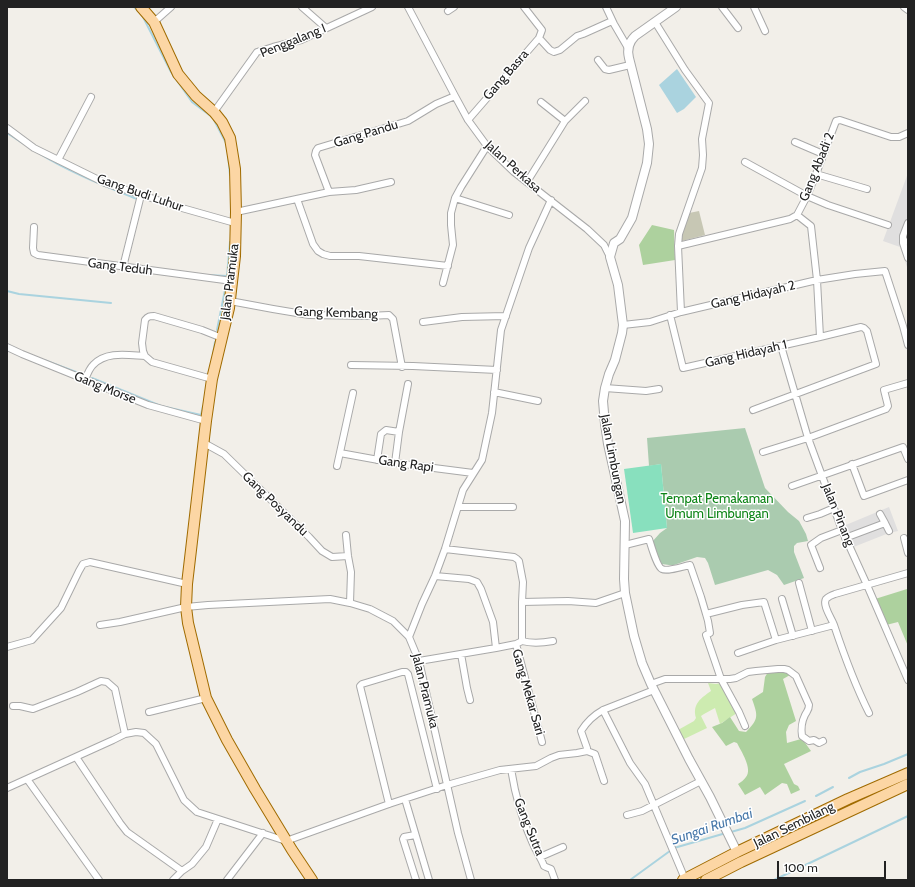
<!DOCTYPE html>
<style>
body{margin:0}
#map{position:relative;width:915px;height:887px;overflow:hidden;background:#f2efe9;font-family:Cabin,sans-serif}
canvas{display:block}
.frame{position:absolute;inset:0;border:8px solid #222;pointer-events:none}
.scale{position:absolute;left:777px;top:861px;width:109px;height:18px;box-sizing:border-box;border:2px solid #222;border-top:0;padding-left:5px;font-size:12px;line-height:14px;white-space:nowrap;color:#222;-webkit-text-stroke:3px #fff;paint-order:stroke}
</style>
<div id="map">
<canvas width="915" height="887"></canvas>
<div class="frame"></div>
<div class="scale">100 m</div>
</div>
<script>
const g = document.querySelector('canvas').getContext('2d');
g.lineJoin = 'round';
function fill(path, color) {
  g.fillStyle = color;
  g.fill(path, 'evenodd');
}
function trace(path, color, width, dash) {
  g.strokeStyle = color;
  g.lineWidth = width;
  g.lineCap = dash ? 'butt' : 'round';
  g.setLineDash(dash || []);
  g.stroke(path);
}
function write(font, color, halo, rows, align = 'center') {
  g.font = font + ' Cabin,sans-serif';
  g.lineWidth = 3;
  g.setLineDash([]);
  g.textBaseline = 'middle';
  g.strokeStyle = halo;
  g.fillStyle = color;
  for (const [text, x, y, turn = 0] of rows) {
    g.save();
    g.translate(x, y);
    g.rotate((+turn || 0) * Math.PI / 180);
    g.textAlign = isNaN(turn) ? turn : align;
    if (halo) g.strokeText(text, 0, 0);
    g.fillText(text, 0, 0);
    g.restore();
  }
}
fill(new Path2D(`
 M908 173V270L900 247 883 241Z
 M889 507 898 531 889 533 851 548 841 527Z`), '#e0dfdf');
fill(new Path2D(`
 M699 211 705 235 682 241V233L689 213Z`), '#c7c7b4');
fill(new Path2D(`
 M708 683 716 684 721 683 730 702 737 713 720 724 715 708 704 714 701 716 707 728 682 740 678 730 694 721 696 718C692 704 701 698 711 691Z`), '#cdebb0');
fill(new Path2D(`
 M652 225 674 230 675 260 643 265 639 245Z
 M907 589 908 590V646L898 622 886 625 875 599Z
 M780 670 786 672 790 675 783 679 796 721 789 725 786 732 787 743 801 739 803 740 811 751 784 764 794 784 798 786 800 790 791 794 787 784 782 783 765 795 760 787 745 795 738 784C741 782 744 780 746 777 753 769 741 751 737 743L734 742 726 746 712 727 722 723 730 717 739 731 746 732C759 719 758 716 752 699L763 692 765 677 768 672Z`), '#add19e');
fill(new Path2D(`
 M745 428 765 488 788 512 799 521 806 534 808 541 797 543 794 546V552L804 578 784 585 777 575 768 570 715 585 708 563 705 558 697 557 674 565H669L662 564 657 557 652 542 660 533 667 528 661 464 649 466 647 438Z`), '#aacbaf');
fill(new Path2D(`
 M661 464 667 528 633 533 624 469Z`), '#88e0be');
fill(new Path2D(`
 M677 69 696 97 684 109 677 113 659 85Z`), '#aad3df');
trace(new Path2D(`
 M134 7 139 12
 M142 15 171 72 192 102 212 117
 M214 120 226 143
 M7 133 24 144
 M40 154C71 173 105 186 139 200H138
 M228 155 230 175
 M206 275 227 276
 M227 276 230 242
 M7 291 19 294 111 303
 M217 330 226 285
 M213 355 215 342
 M44 360 84 375
 M92 378 161 406 201 415 203 406
 M849 778 860 772 884 764 908 754
 M816 796 833 787
 M731 832 745 828 805 801
 M630 880 674 848 726 833
 M774 880 908 816`), '#aad3df', 2);
const minor = new Path2D(`
 M302 7 326 28
 M408 7 455 96 468 120 487 146 514 172 587 229 604 245 610 257
 M606 7 614 24 628 48
 M722 7 738 28
 M754 7 765 31
 M904 7 908 10
 M448 11 454 7
 M154 22 171 7
 M655 22 685 70 709 103 702 139 703 155 702 168 679 234 678 246 681 312
 M539 38 550 50 554 52 560 50 577 36 583 34 612 21
 M598 60 605 69 609 70 630 65
 M541 102 565 121
 M214 112 257 52 273 47 301 40 372 7
 M468 120 539 38 542 30 524 7
 M7 128 34 148 105 183 182 208 235 223
 M795 142 823 154
 M58 160 91 97
 M745 162 807 196 828 205 888 225
 M816 174 867 189
 M527 182 565 121 585 101
 M329 192 315 155 316 151 318 148 408 121 436 104 455 96
 M455 198 509 215
 M297 199 313 244 318 251 323 254 330 256H359L448 266
 M236 212 329 192 356 190 391 182
 M797 215 811 226 817 280 820 337
 M908 223 903 236V243L908 241
 M34 227 33 248 34 253 38 255 232 281
 M903 243 908 258
 M678 246 790 219 797 215 807 196 816 174 836 121 840 120 891 137H899L908 133
 M123 267 141 195
 M443 283 453 245 451 225V213L455 198 461 187 487 146
 M230 301 273 309 309 315 368 316 389 315 393 319 402 367
 M670 315 683 368 820 337 861 327 864 328 867 331 876 364 753 410
 M423 322 462 317 506 316
 M623 325 650 322 681 312 817 280 855 274 885 271 903 326 908 345
 M781 346 808 438 842 530 867 585 908 680
 M7 347 22 354 148 405 206 421
 M351 365 413 366 497 370
 M212 379 152 362 145 356 143 351 142 343 145 320C148 316 150 316 154 316L202 330 222 338
 M85 380C87 375 89 369 93 365 106 351 127 355 145 356
 M605 388 646 391 659 389
 M494 392 538 401
 M204 443 224 454 309 537 322 551 332 557 348 556
 M763 452 808 438 886 409 888 406 884 390 908 383
 M340 453 395 463 473 473
 M377 460 381 434 386 430 399 432
 M395 463 399 432 408 384
 M852 464 864 496 908 480
 M337 466 353 393
 M792 486 903 447 908 459
 M458 507H513
 M880 514 885 523
 M807 518 820 514 834 508
 M346 535 348 556 351 572 350 603
 M845 538 885 523 889 531
 M904 538 908 553
 M625 545 649 539C651 545 657 567 662 569 667 572 684 566 690 565L701 597 706 614 742 605 764 602 776 640 834 625C832 619 822 605 826 599 828 597 832 595 835 594L908 573
 M445 549 514 557 517 559 519 561 523 582 522 602V641L516 644
 M820 568 811 545 821 538 842 530
 M435 576 469 579 477 582 481 589 493 622 496 648
 M799 583 812 631
 M782 599 793 636
 M522 602 568 601 596 603 625 593
 M706 614 708 621 710 633 706 635 721 679 739 712 745 726
 M100 625 120 622 186 607 208 605 330 599 350 603 370 609 393 621 409 637 419 661 458 833 471 880
 M834 625C844 655 855 685 869 713
 M409 637 422 604 435 576 445 549 463 490 482 460 492 413 501 330 529 248 551 200
 M522 641C533 644 542 643 553 641
 M7 647 32 640 61 608 79 571 83 564 90 562 187 584
 M738 653 776 640
 M461 654 467 688 470 700
 M419 661 496 648 516 644 542 742
 M651 684 665 679H730L736 678 748 672 756 671 778 669H784L788 670 796 676 809 705C809 710 807 711 805 715 802 721 801 730 802 736L809 741 814 740 819 743 823 741
 M13 706H20L33 709 77 692 101 681 107 682 115 689 125 734
 M603 710 630 763 645 784 685 879
 M149 712 206 698
 M587 751 595 754 604 781
 M76 757 120 823 127 832 182 871
 M511 769C515 794 522 820 533 844 536 851 541 858 544 866L546 867 551 869 555 880
 M27 779 99 880
 M7 788 113 740 125 734 136 732 144 733 156 744 184 800 197 812 286 841 389 804 447 785 500 770 536 766 551 758 559 755 577 753 587 751V748L581 731C586 723 594 715 603 710L654 690
 M405 799 429 880
 M389 804 360 686 362 684 402 672H406L408 674 437 789
 M627 815 642 811 701 781
 M415 835 404 837 403 839 416 880
 M540 857 563 847
 M173 880 182 871 192 864 206 847 218 819
 M227 880 263 833`);
const tertiary = new Path2D(`
 M676 7 635 36C629 42 627 50 629 58L647 129 649 144 647 163 632 218 620 239 614 243 610 257 618 285 623 325 622 333 615 360 609 374 605 388 603 401 605 424 608 444 625 521 624 579 625 593 634 636 642 663 651 684 689 759 710 797 737 852`);
const primary = new Path2D(`
 M141 7 154 22 178 74 196 96 214 112 222 122 230 138 235 169 236 212 235 256 229 308 212 379 206 421 191 550 187 584 186 607 188 623 206 698 227 740 255 789 292 850 312 880
 M683 880 737 852 848 799 908 773
 M706 880 741 862 908 784`);
trace(minor, '#a9a9a9', 8);
trace(tertiary, '#a9a9a9', 10);
trace(primary, '#a06b00', 12);
trace(minor, '#fff', 6);
trace(tertiary, '#fff', 8);
trace(primary, '#fcd6a4', 10);
write('13px', '#222', '#fff', [
 ["Penggalang I",293,41,-22],
 ["Gang Basra",506,75,-49],
 ["Gang Pandu",366,134,-17],
 ["Jalan Perkasa",513,167,42],
 ["Gang Abadi 2",817,167,-68],
 ["Gang Budi Luhur",140,193,19],
 ["Gang Teduh",120,267,7],
 ["Jalan Pramuka",230,282,-83],
 ["Gang Hidayah 2",753,295,-13],
 ["Gang Kembang",336,313,2],
 ["Gang Hidayah 1",746,354,-13],
 ["Gang Morse",105,388,22],
 ["Jalan Limbungan",613,459,79],
 ["Gang Rapi",406,464,8],
 ["Gang Posyandu",275,504,44],
 ["Jalan Pinang",838,515,68],
 ["Jalan Pramuka",425,691,76],
 ["Gang Mekar Sari",528,692,74],
 ["Jalan Sembilang",794,825,-26],
 ["Gang Sutra",529,827,68]
]);
write('13px', '#0c8416', '#fff', [
 ["Tempat Pemakaman",717,499],
 ["Umum Limbungan",717,514]
]);
write('italic 14px', '#4a7aab', '#fff', [
 ["Sungai Rumbai",712,827,-19]
]);
</script>
